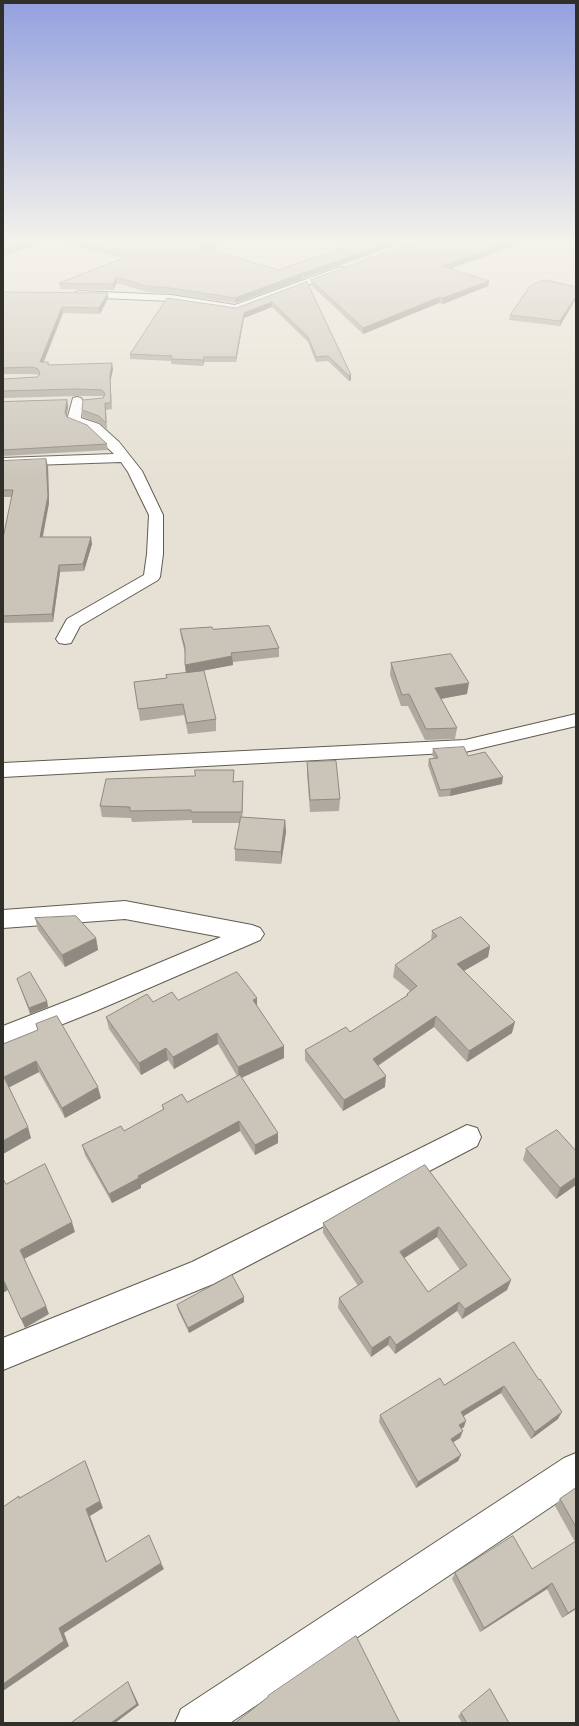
<!DOCTYPE html>
<style>
body{margin:0}
#map{position:relative;width:579px;height:1726px;overflow:hidden;background:#e6e1d4;font-family:Jost,sans-serif}
canvas{display:block}
.frame{position:absolute;inset:0;border:4px solid #312f2a;pointer-events:none}
</style>
<div id="map">
<canvas width="579" height="1726"></canvas>
<div class="frame"></div>
</div>
<script>
const g = document.querySelector('canvas').getContext('2d');
g.lineJoin = 'round';
function trace(path, color, width, dash) {
  g.strokeStyle = color;
  g.lineWidth = width;
  g.lineCap = dash ? 'butt' : 'round';
  g.setLineDash(dash || []);
  g.stroke(path);
}
function fill(path, color) {
  g.fillStyle = color;
  g.fill(path, 'evenodd');
}
const minor = new Path2D(`
 M340 267 344 268 345 270 344 272 236 311 171 301 78 297 73 294 78 291 171 295 235 305Z
 M77 397 81 398 83 401 81 418 99 424 119 442 142 471 163 515V554L160 577 158 580 80 626 71 643 65 644 59 643 56 639 67 619 144 575 147 554 149 515 128 472 121 462 3 466V458L114 454 89 430 69 423 67 420 73 398Z
 M576 714V726L465 752 3 777V763L465 740Z
 M125 901 252 925 260 928 264 934 260 940 98 1010 3 1048V1026L80 996 221 937 125 919 3 928V910Z
 M467 1125 477 1128 481 1137 477 1146 213 1284 3 1370V1338L192 1262Z
 M576 1453V1490L230 1723H175L181 1709 564 1458Z`);
trace(minor, '#615c51', 2);
fill(minor, '#fff');
fill(new Path2D(`
 M3 240H229V242L208 249 279 270 350 245 330 240H410L304 278 303 277V279L235 303 171 294 147 292 117 283 113 290 60 289 59 283 123 258 49 240 3 256Z
 M528 240 450 269 489 281 488 286 443 304 439 303 363 334 311 285V280Z
 M307 282 351 375V380L349 381 328 361 316 362 308 342 272 307 244 318 236 362H204L203 366 171 364V361L130 359V354L236 308Z
 M576 287 560 326 509 320 510 315Z
 M3 292 108 293V298L100 314 63 313 44 362H48L49 365 113 369 110 383 112 409 106 410 107 429 99 423 83 417 82 410 103 398 104 397 103 396H77L3 398V379L37 377 39 375 34 374H3Z
 M67 400 68 407 66 416 67 417 107 444 108 450 3 456V402Z
 M3 461 48 466 49 503 43 537 92 544 84 571 60 572 53 622 3 623V538L12 497H3Z
 M180 629H213L279 648V657L233 662V665L200 671 216 719V731L188 734 184 715 140 721 134 682 166 678 186 673 185 665V653L181 637Z
 M391 663 467 694 441 699 457 728 455 739 425 740 408 706H401L390 675Z
 M433 749 468 756 502 784 450 796 439 797 428 765 429 759 434 758 432 755Z
 M307 762 340 799 339 811 310 812 307 774Z
 M234 781 243 792 242 817 285 820 286 832 281 864 235 861V849L240 823H192V820L132 822 131 818 102 817 100 806Z
 M35 918 96 938 98 950 65 967 38 930Z
 M432 931 490 946 488 957 464 971 512 1033 467 1062 434 1027 378 1066 385 1087 343 1111 305 1060V1050L350 1032 406 996 407 994 410 991 393 977 395 965 431 941Z
 M17 979 47 1001 48 1007 30 1014Z
 M257 998V1007L284 1058 241 1078 278 1143 255 1155 240 1131 141 1185V1188L112 1203 85 1155 82 1145 124 1131 163 1110 162 1105 187 1102 237 1076 218 1044 174 1069 168 1060 141 1075 109 1029 106 1017 153 1002 178 1000Z
 M36 1024 101 1098 65 1118 39 1072 9 1087 31 1138 3 1154V1044L38 1031Z
 M526 1149 576 1151 556 1199 523 1160Z
 M394 1182 511 1280 507 1290 462 1319 457 1311 395 1354 388 1345 371 1357 338 1308 339 1298 358 1286 323 1233V1223ZM437 1237 460 1270 428 1292 404 1258Z
 M244 1302 189 1333 178 1310 177 1305Z
 M514 1342 558 1419 531 1439 501 1393 463 1416 464 1427 461 1429 460 1438 453 1442 461 1455 458 1461 416 1488 379 1422 380 1415 444 1385Z
 M576 1488V1609L562 1618 547 1589 480 1632 452 1579 455 1573 532 1569 575 1542 555 1506 560 1499Z
 M461 1713 509 1723H462L458 1716Z`), '#afa99f');
fill(new Path2D(`
 M33 240H49L3 256V250Z
 M220 240H229V242L200 252 199 247Z
 M396 240H410L304 278V273Z
 M515 240H528L442 272V266Z
 M303 273V279L235 303V298Z
 M117 277V283L113 290V284Z
 M489 281 488 286 443 304V298Z
 M108 293V298L100 314 99 308Z
 M576 296V299L560 326V321Z
 M440 297 439 303 363 334V328Z
 M272 302V307L244 318 236 362V357L244 313Z
 M62 307 63 313 41 368 40 362Z
 M204 357V362L203 366V360Z
 M112 363 113 369 110 383 112 409 110 376Z
 M351 375V380L349 381V376Z
 M67 400 68 407 66 420 65 413Z
 M46 459 48 466 49 503 41 544 40 537Z
 M91 537 92 544 84 571 83 564Z
 M59 565 60 572 53 622 52 614Z
 M232 656 233 665 186 674 185 665Z
 M469 683 467 694 434 700 435 688Z
 M503 777 502 784 450 796 451 789Z
 M243 781V792L242 823V812Z
 M285 820 286 832 281 864V852Z
 M96 938 98 950 65 967 62 955Z
 M490 946 488 957 455 976 457 964Z
 M257 998V1010L253 1000Z
 M47 1001 48 1007 30 1014 29 1008Z
 M436 1016 434 1027 371 1070 373 1059Z
 M515 1022 512 1033 467 1062 469 1051Z
 M217 1033 218 1044 174 1069 173 1057Z
 M284 1046V1058L239 1079 238 1067Z
 M166 1048 168 1060 141 1075 139 1063Z
 M36 1061 39 1072 8 1088 4 1077Z
 M386 1076 385 1087 343 1111 344 1100Z
 M98 1087 101 1098 65 1118 62 1108Z
 M239 1121 240 1131 141 1185V1188L112 1203 109 1194 138 1176Z
 M28 1127 31 1138 3 1154V1141Z
 M278 1133V1143L255 1155V1145Z
 M576 1177V1185L556 1199 560 1188Z
 M72 1222 75 1232 24 1259 20 1250Z
 M439 1227 437 1237 398 1262 400 1252Z
 M511 1280 507 1290 462 1319 465 1309Z
 M3 1281H4L8 1290 3 1293Z
 M244 1297V1302L189 1333 188 1328Z
 M459 1302 457 1311 395 1354 396 1345Z
 M46 1306 49 1314 25 1328 21 1319Z
 M390 1336 388 1345 371 1357 372 1348Z
 M504 1386 501 1393 459 1419 461 1412Z
 M562 1412 558 1419 531 1439 535 1432Z
 M466 1421 464 1427 457 1431 459 1425Z
 M463 1431 460 1438 449 1445 451 1439Z
 M461 1455 458 1461 416 1488 418 1482Z
 M85 1461 88 1468 103 1508 90 1516 109 1568 106 1562 86 1509Z
 M161 1563 164 1569 64 1633 69 1646 3 1691V1684L59 1628Z
 M552 1583 547 1589 480 1632 484 1628Z
 M576 1608V1609L562 1618 568 1613Z
 M128 1682 129 1684 139 1705 115 1723H111Z`), '#8e8a82');
const building = new Path2D(`
 M3 240H33L3 250Z
 M70 240H220L199 247 279 270 359 242 352 240H396L304 273 301 270 303 273 235 298 171 288 146 286 117 277 113 284 59 283 131 255Z
 M422 240H515L442 266 489 281 443 298 440 297 363 328 311 280Z
 M545 280 576 287V296L560 321 510 315 530 286Z
 M307 282 351 375 349 376 328 356 316 357 308 337 272 302 244 313 236 357H204L203 360 171 359 172 356 130 354 167 298 236 308Z
 M3 292 108 293 99 308 62 307 40 362H48V365L112 363 110 376 111 403H105L106 423 99 416 82 410 83 400 103 398 105 394 102 390 76 389 3 391V379L37 377 40 374 38 369 33 367 3 368Z
 M67 400 65 413 67 417 87 425 107 444 3 450V402Z
 M46 459 48 496 40 537H91L83 564 59 565 52 614 3 616V538L13 490H3V461Z
 M269 626 279 648 231 653 232 656 185 665V647L180 629 212 627 213 629Z
 M451 654 469 683 435 688 457 728 426 729 409 694 402 695 391 663Z
 M204 671 216 719 187 723 183 704 138 709 134 682 167 678 166 675Z
 M464 747 468 756 485 752 503 777 451 789 440 790 429 759 438 758 433 749Z
 M336 761 340 799 310 800 307 762Z
 M195 770H234L233 782 243 781 242 812H191V810L130 811V807L100 806 106 779 195 776Z
 M241 817 285 820 281 852 235 849Z
 M76 916 96 938 62 955 35 918Z
 M461 917 490 946 457 964 515 1022 469 1051 436 1016 373 1059 386 1076 344 1100 305 1050 346 1027 350 1032 408 995 407 994 417 986 395 965 437 936 432 931Z
 M30 972 47 1001 29 1008 17 979Z
 M237 972 257 998 253 1000 284 1046 238 1067 217 1033 173 1057 166 1048 139 1063 106 1017 147 994 153 1002 172 992 178 1000Z
 M57 1016 98 1087 62 1108 36 1061 4 1077 28 1127 3 1141V1044L38 1030 36 1024Z
 M240 1075 278 1133 255 1145 239 1121 138 1176 139 1178 109 1194 82 1145 121 1126 124 1131 164 1109 162 1105 182 1094 187 1102Z
 M557 1130 576 1151V1177L560 1188 526 1149Z
 M45 1164 72 1222 20 1250 46 1306 21 1319 4 1281H3V1179L6 1184Z
 M425 1165 511 1280 465 1309 459 1302 396 1345 390 1336 372 1348 339 1298 363 1282 323 1223 394 1182ZM439 1227 467 1265 428 1292 400 1252Z
 M232 1275 244 1297 188 1328 177 1305Z
 M514 1342 539 1380 540 1379 562 1412 535 1432 504 1386 461 1412 466 1421 459 1425 463 1431 451 1439 461 1455 418 1482 380 1415 440 1378 444 1385Z
 M85 1461 100 1501 86 1509 106 1562 149 1535 161 1563 59 1628 64 1641 3 1684V1507L19 1496V1498Z
 M576 1488V1527L560 1499Z
 M513 1536 532 1569 576 1541V1608L568 1613 552 1583 484 1628 455 1573Z
 M356 1636 400 1723H235L268 1697V1696Z
 M128 1682 137 1704 111 1723H71Z
 M490 1689 509 1723H467L461 1713Z`);
fill(building, '#cbc5b9');
trace(building, '#8e8a82', 1);
const sky = g.createLinearGradient(0, 0, 0, 482);
sky.addColorStop(0, '#93a0de');
sky.addColorStop(0.5, '#f4f2ec');
sky.addColorStop(1, '#f4f2ec00');
g.fillStyle = sky;
g.fillRect(0, 0, 579, 482);
</script>
